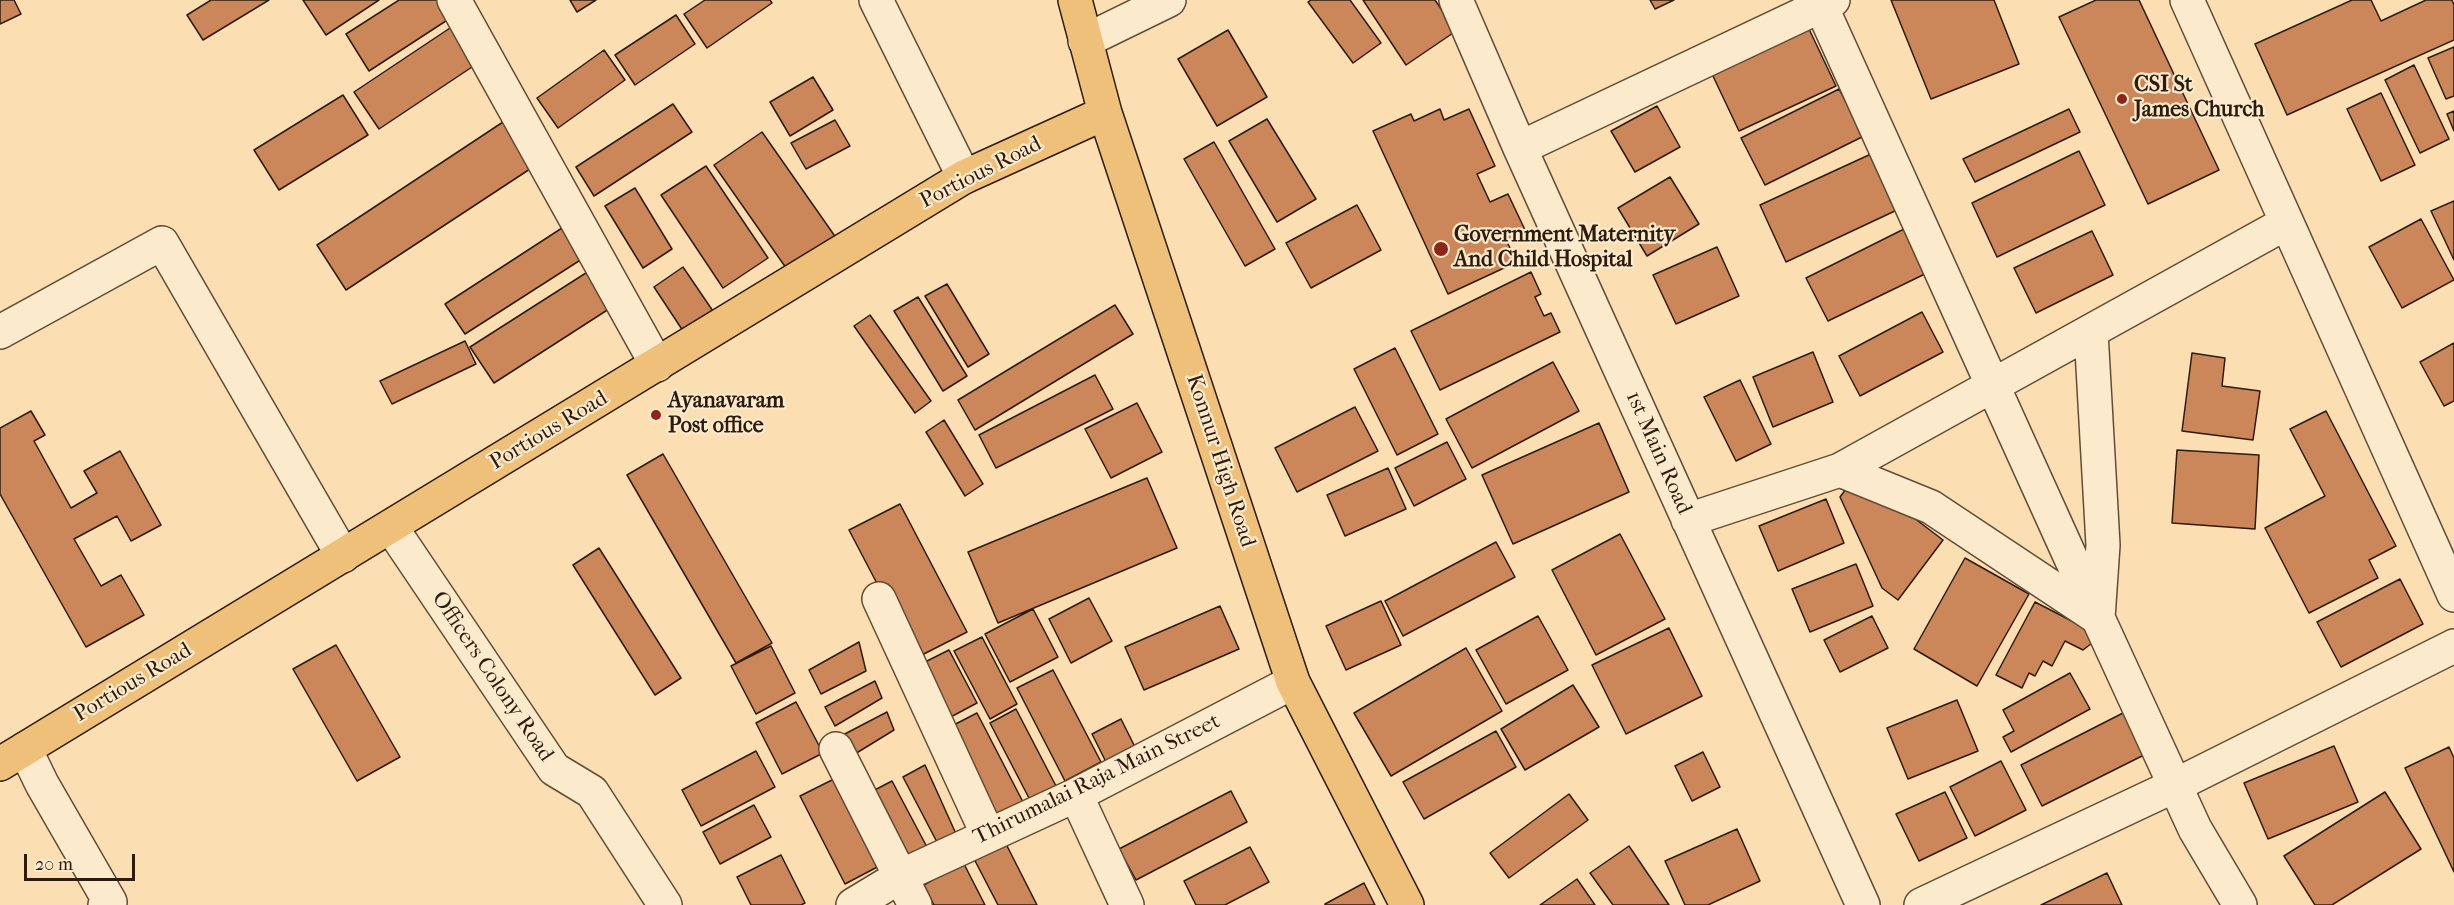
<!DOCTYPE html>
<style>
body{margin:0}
#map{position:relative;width:2454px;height:905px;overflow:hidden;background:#fbdfb2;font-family:"IM FELL French Canon",serif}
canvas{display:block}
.scale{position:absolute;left:24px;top:854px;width:111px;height:27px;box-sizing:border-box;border:3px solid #2d1c0e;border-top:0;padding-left:8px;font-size:18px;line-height:21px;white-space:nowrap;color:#2d1c0e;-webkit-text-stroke:4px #fceacd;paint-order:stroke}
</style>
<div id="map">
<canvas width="2454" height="905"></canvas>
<div class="scale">20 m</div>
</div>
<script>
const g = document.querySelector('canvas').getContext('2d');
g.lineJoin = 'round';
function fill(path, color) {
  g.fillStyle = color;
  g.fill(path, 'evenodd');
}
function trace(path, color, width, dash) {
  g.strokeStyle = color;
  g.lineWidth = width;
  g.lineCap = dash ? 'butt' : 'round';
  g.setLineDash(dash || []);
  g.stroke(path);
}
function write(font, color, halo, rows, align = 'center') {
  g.font = font + ' "IM FELL French Canon",serif';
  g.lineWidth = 4.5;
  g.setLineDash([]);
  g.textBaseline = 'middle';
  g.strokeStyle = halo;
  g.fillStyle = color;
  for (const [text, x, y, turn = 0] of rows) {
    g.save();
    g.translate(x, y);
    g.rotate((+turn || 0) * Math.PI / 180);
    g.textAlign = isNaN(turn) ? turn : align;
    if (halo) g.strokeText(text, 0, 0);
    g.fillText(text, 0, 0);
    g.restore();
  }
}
const building = new Path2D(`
 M0 0H14L21 14 0 24Z
 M211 0H269L203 40 187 15Z
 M303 0H379L326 35Z
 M399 0H441L452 17 369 71 346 34Z
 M570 0H596L577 12Z
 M705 0H770L772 3 707 48 684 14Z
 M1311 0H1350L1381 43 1353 63 1308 2Z
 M1363 0H1435L1456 31 1406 65Z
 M1650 0H1674L1655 9Z
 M1891 0H1994L2019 64 1931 99Z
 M2096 0H2139L2219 170 2148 204 2059 17Z
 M2352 0H2371L2381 21 2426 0H2452L2454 5V40L2287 115 2255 44Z
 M676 15 695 44 635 85 615 55Z
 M453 26 478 63 379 129 354 92Z
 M1809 29 1836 86 1739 131 1712 74Z
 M1228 30 1267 97 1217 126 1178 59Z
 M2454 47V96L2446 99 2428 58Z
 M604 50 625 80 558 128 537 98Z
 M2414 65 2449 139 2420 153 2385 80Z
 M813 77 833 110 790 136 770 102Z
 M1839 89 1864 136 1765 185 1741 138Z
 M2381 93 2415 165 2381 181 2347 109Z
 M343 95 368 135 279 190 254 150Z
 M673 104 692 132 594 196 576 167Z
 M1657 106 1680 147 1635 172 1611 131Z
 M1440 109 1444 120 1469 109 1495 166 1477 174 1490 202 1508 194 1526 232 1507 242 1517 262 1448 294 1373 131 1411 114 1414 121Z
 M2069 109 2080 132 1975 182 1963 159Z
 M2454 111V131L2447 114Z
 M1267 119 1316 199 1277 222 1229 141Z
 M835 120 850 146 806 169 791 143Z
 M503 122 533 167 346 290 317 245Z
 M762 132 839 242 791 275 714 165Z
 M1214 142 1275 249 1245 266 1184 159Z
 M2079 151 2105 205 1997 257 1972 203Z
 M1871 154 1897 210 1786 262 1760 205Z
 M706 166 768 258 723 288 661 195Z
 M1670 177 1699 224 1647 256 1618 208Z
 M635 188 672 249 643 268 605 206Z
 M2454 201V260L2431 211Z
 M1357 205 1381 250 1311 288 1286 243Z
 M2421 219 2454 280 2402 308 2369 247Z
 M562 228 582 259 465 334 445 304Z
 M1906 228 1929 272 1828 321 1806 278Z
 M2092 231 2113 275 2036 313 2014 268Z
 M1717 247 1739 296 1676 324 1653 275Z
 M683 267 717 317 687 337 654 287Z
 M589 271 612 307 494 383 470 347Z
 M1531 272 1541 294 1535 297 1544 316 1551 313 1560 332 1440 390 1411 331Z
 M947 284 989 354 968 367 925 296Z
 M918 297 967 376 943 391 894 311Z
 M1115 305 1133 334 975 430 958 400Z
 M1922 312 1943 352 1860 396 1839 356Z
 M870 315 931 401 915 413 854 326Z
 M465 341 476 364 392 404 380 381Z
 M2454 343V401L2444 406 2420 362Z
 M1395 348 1438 434 1397 455 1354 369Z
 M1813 352 1833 402 1773 427 1753 377Z
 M2192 353 2225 358 2222 386 2260 391 2253 440 2182 431Z
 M1553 362 1579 411 1472 468 1446 419Z
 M1095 375 1113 409 996 468 979 435Z
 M1740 380 1771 444 1736 461 1704 397Z
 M1137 403 1162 452 1111 478 1085 429Z
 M1355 407 1378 451 1297 492 1275 448Z
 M31 411 45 435 34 441 71 508 97 493 84 471 120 451 161 525 131 541 117 516 74 539 101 586 121 575 144 615 86 647 0 494V428Z
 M2326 411 2396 546 2369 560 2378 578 2309 613 2265 528 2325 496 2290 429Z
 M944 420 983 484 965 496 926 432Z
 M1599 423 1629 492 1513 544 1482 475Z
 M1447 442 1466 479 1414 506 1395 468Z
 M2177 450 2259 455 2255 529 2172 523Z
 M663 454 772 643 736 663 627 475Z
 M1388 468 1406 509 1345 536 1327 495Z
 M1147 478 1177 548 998 623 968 552Z
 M1868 483 1943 540 1898 600 1882 588 1840 497 1849 485Z
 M1826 499 1844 543 1778 571 1759 526Z
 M900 504 967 632 916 658 849 530Z
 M1620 534 1665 619 1596 655 1552 570Z
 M1496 542 1515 577 1403 636 1385 601Z
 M599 548 681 678 655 695 573 565Z
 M1965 558 2029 594 1977 686 1914 649Z
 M1856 564 1873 606 1810 632 1792 589Z
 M2400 579 2423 624 2341 667 2317 622Z
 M1089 598 1112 641 1071 663 1049 619Z
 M1381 601 1401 645 1346 670 1326 626Z
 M2035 602 2101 636 2083 650 2065 641 2052 666 2043 661 2035 676 2029 673 2022 688 1996 675Z
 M1220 606 1239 649 1144 690 1125 647Z
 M1033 609 1058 657 1010 682 985 634Z
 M1538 616 1568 670 1506 704 1476 650Z
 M1872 616 1888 648 1840 672 1824 640Z
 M1669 628 1702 696 1626 734 1592 665Z
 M982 637 1017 704 990 719 954 651Z
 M859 642 866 671 821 694 809 670Z
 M336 645 400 757 357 781 293 669Z
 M771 646 795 693 756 714 731 666Z
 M1466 648 1502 711 1391 776 1354 713Z
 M949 650 977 703 945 720 917 666Z
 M1053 670 1101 762 1065 781 1017 688Z
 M2070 673 2090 709 2011 752 2003 737 2014 731 2003 710Z
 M875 681 882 698 835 726 825 707Z
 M1573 685 1599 727 1525 770 1501 729Z
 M1957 700 1978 751 1908 779 1887 728Z
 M796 702 823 753 782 774 756 723Z
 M1016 709 1056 786 1030 800 990 723Z
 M887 712 894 730 850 757 839 737Z
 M977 713 1023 802 988 820 942 731Z
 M2123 713 2144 755 2042 806 2021 765Z
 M1121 719 1139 755 1110 770 1092 734Z
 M1496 731 1516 767 1424 819 1403 782Z
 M2334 746 2358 802 2268 839 2244 783Z
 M2449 747 2454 758V872L2405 768Z
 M756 751 775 787 701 826 682 790Z
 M1703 752 1720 787 1692 801 1675 766Z
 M2001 761 2026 810 1975 836 1950 787Z
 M925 765 957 836 939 846 903 777Z
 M838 777 883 864 845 884 800 796Z
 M892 781 928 849 902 863 867 794Z
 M1231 791 1247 822 1136 880 1119 849Z
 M1945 792 1967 838 1919 861 1896 814Z
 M2385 792 2421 849 2332 905H2315L2284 856Z
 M1569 794 1588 820 1509 878 1490 853Z
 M754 805 771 837 720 864 703 832Z
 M1737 829 1760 881 1708 905H1685L1665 861Z
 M1003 838 1037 905H998L972 855Z
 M1629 846 1669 905H1613L1590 873Z
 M1250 847 1269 882 1225 905H1196L1184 881Z
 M781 855 805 903 801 905H751L737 877Z
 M963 862 985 905H934L924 885Z
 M2107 873 2122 905H2041Z
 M1577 879 1595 905H1540Z
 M1364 883 1375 905H1325V904Z`);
fill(building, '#cb8659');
trace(building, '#2d1c0e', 1.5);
const minor = new Path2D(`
 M454 0 657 365
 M876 0 964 177
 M1456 0 1520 148 1863 905
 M2187 0 2454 595
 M1821 6 2098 618 2103 545 2091 332
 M1085 41 1169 0
 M1520 148 1833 0
 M0 332 162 243 343 556
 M1840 470 2286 223
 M1688 520 1840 470 1931 507 2098 618 2195 829 2240 905
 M391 527 554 769 592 792 665 905
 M879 599 988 835
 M25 749 42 784 110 902 105 905
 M836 749 915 905
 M1076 795 1127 905
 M853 905 901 876 1076 795 1293 682
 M1921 905 2176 785 2454 646`);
const major = new Path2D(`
 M1075 0 1105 113 1293 682 1407 905
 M0 764 964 177 1105 113`);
trace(minor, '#604d37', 36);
trace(major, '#2d1c0e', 36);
trace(minor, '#fceacd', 33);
trace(major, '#eec079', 33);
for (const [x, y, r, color] of [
 [2122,99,6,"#8f2418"],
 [1441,249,8,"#8f2418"],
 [656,415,6,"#8f2418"]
]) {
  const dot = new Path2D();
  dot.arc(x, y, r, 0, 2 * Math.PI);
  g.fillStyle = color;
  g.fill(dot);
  trace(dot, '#fceacd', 2);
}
write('bold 22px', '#2d1c0e', '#fceacd', [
 ["CSI St",2134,86],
 ["James Church",2134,111],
 ["Government Maternity",1454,236],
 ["And Child Hospital",1454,261],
 ["Ayanavaram",668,402],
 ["Post office",668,427]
], 'left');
write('22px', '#2d1c0e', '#fceacd', [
 ["Portious Road",981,173,-27],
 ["Portious Road",549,431,-31],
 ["1st Main Road",1658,453,66],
 ["Konnur High Road",1220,461,72],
 ["Officers Colony Road",492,677,56],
 ["Portious Road",133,683,-31],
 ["Thirumalai Raja Main Street",1097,780,-26]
]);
</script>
